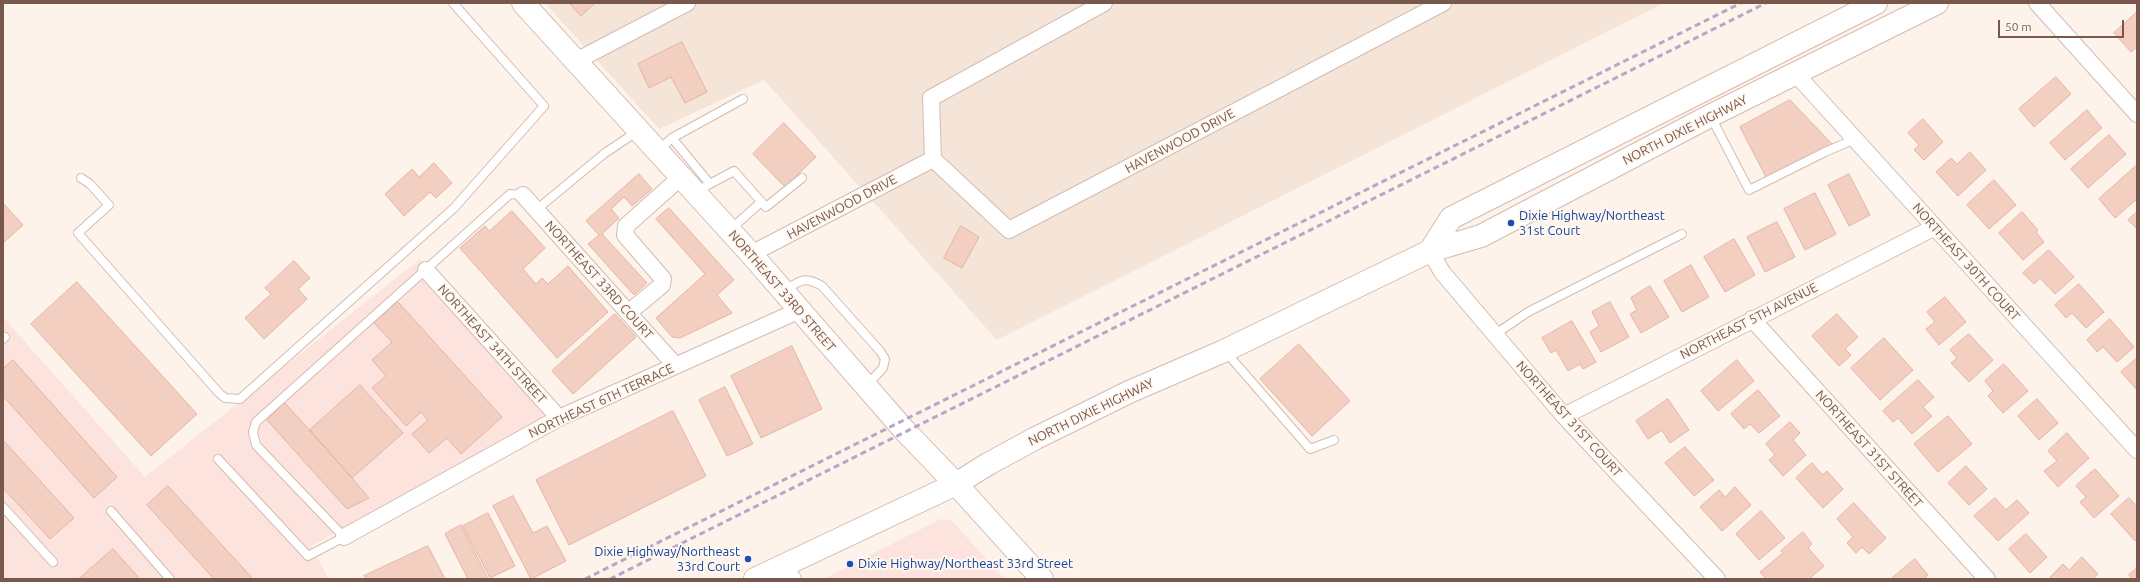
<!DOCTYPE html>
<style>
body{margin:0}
#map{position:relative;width:2140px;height:582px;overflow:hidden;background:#fdf3ea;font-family:Ubuntu,sans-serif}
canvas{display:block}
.frame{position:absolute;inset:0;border:4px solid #78574c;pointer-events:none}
.scale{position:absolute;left:1998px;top:20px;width:126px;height:18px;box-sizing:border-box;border:2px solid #78574c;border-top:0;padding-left:5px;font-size:12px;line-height:14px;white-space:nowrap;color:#78574c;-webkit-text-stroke:3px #fff8f0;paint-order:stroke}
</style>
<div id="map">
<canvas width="2140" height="582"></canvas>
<div class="frame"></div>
<div class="scale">50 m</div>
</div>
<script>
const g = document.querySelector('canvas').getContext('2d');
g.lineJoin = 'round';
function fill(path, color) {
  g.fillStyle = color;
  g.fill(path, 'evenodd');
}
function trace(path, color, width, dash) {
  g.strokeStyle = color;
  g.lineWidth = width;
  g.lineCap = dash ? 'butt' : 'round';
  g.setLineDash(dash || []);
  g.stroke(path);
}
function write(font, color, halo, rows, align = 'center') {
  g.font = font + ' Ubuntu,sans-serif';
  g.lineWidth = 4;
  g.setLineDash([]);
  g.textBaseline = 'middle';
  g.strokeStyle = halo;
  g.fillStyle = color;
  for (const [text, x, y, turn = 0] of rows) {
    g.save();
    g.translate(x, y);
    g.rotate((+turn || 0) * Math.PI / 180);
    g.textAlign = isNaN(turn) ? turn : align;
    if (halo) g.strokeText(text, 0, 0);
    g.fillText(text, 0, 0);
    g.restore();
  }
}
fill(new Path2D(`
 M545 3H1664L997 340 764 80 659 129Z`), '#f5e4d8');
fill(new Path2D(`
 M420 259 546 417 311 546 329 579H3V317L145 477Z
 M941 519 951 520 1005 579H823Z`), '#fde3de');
const building = new Path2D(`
 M570 3H595L581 16Z
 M2137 12V47L2131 52 2114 33Z
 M682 42 707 92 685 103 671 77 649 88 638 64Z
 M2056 77 2071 94 2034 127 2019 109Z
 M1790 100 1832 144 1766 177 1740 127Z
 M2087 110 2102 128 2065 160 2050 143Z
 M1923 119 1943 142 1924 160 1914 150 1919 145 1908 133Z
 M784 123 816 157 785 187 753 154Z
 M2109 135 2126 154 2088 188 2071 169Z
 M1970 152 1986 170 1958 196 1936 172 1951 158 1957 164Z
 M434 163 452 183 436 198 430 192 404 216 385 194 412 169 419 177Z
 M2137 165V199L2115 218 2099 199Z
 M639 174 652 189 632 206 624 197 611 209 619 218 602 234 647 283 634 295 588 244 599 235 586 221Z
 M1849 174 1870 215 1849 226 1828 185Z
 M1994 180 2016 205 1989 229 1967 205Z
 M1815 193 1836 234 1805 250 1784 209Z
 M3 203 23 225 3 243Z
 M669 208 734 280 717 295 732 313 680 338 672 337 656 318 705 274 656 219Z
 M512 211 545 248 523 269 536 284 542 278 548 284 568 266 608 312 557 358 460 248 485 226 489 231Z
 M2022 212 2038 230 2036 232 2044 242 2023 260 1999 233Z
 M2137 212V229L2128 220Z
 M1777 222 1795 257 1765 272 1747 237Z
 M961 226 979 237 962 268 944 258Z
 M1734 239 1755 275 1725 292 1704 257Z
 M2049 250 2074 277 2055 294 2040 278 2034 284 2023 273Z
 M294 261 310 278 298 289 307 299 264 339 245 318 271 294 265 288Z
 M1691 265 1709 297 1682 312 1664 281Z
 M77 282 197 414 151 456 31 324Z
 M2079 284 2104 312 2086 328 2072 313 2066 318 2055 305Z
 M1650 286 1669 317 1641 333 1630 314 1637 310 1631 298Z
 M1945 297 1966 322 1939 345 1926 329 1935 322 1927 312Z
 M398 302 502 417 461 454 447 438 429 453 412 434 428 420 421 412 406 426 372 388 386 376 372 360 392 342 374 323Z
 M1610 302 1629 337 1601 352 1590 332 1599 326 1592 312Z
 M615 314 636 337 573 394 552 371Z
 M1837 314 1858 337 1845 349 1851 355 1839 366 1812 336Z
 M2110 319 2134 347 2117 362 2103 347 2097 352 2087 340Z
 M1572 321 1596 362 1583 369 1580 364 1568 371 1556 350 1551 353 1542 338Z
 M1969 334 1993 360 1969 382 1951 363 1957 358 1950 350Z
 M1884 338 1913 370 1880 400 1851 368Z
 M1299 344 1350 401 1312 436 1260 379Z
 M792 346 822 409 761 438 731 376Z
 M2137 358V390L2121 372Z
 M13 360 117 477 94 498 3 396V369Z
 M1737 360 1754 381 1718 411 1701 391Z
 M2004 364 2028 391 2003 413 1988 396 1993 391 1985 381Z
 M1918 380 1934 397 1923 407 1932 416 1912 434 1898 418 1893 422 1883 411Z
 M360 385 403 433 352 478 310 430Z
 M725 387 753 444 727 456 699 400Z
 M1758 390 1780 416 1759 433 1750 424 1744 429 1731 414Z
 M1668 399 1689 430 1670 443 1662 430 1648 439 1636 421Z
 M2037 399 2058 423 2039 440 2018 416Z
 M285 403 352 478 369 498 347 509 267 420Z
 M673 411 706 476 569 545 536 480Z
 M1948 416 1972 444 1938 472 1914 444Z
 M1790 422 1800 433 1793 440 1806 455 1783 476 1769 460 1775 455 1766 444Z
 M2067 433 2089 458 2058 487 2044 471 2057 461 2048 451Z
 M3 440 74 518 50 539 3 488Z
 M1685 447 1714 480 1694 496 1665 463Z
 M1812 463 1823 475 1827 471 1843 489 1823 508 1796 478Z
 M1966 466 1987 489 1969 505 1948 483Z
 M2095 469 2119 496 2094 518 2080 502 2086 497 2076 486Z
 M168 486 253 579H214L147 505Z
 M1735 487 1751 505 1722 531 1700 507 1719 490 1725 497Z
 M513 496 533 533 547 526 566 561 531 579 493 506Z
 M1995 498 2006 510 2017 500 2029 513 1998 541 1974 516Z
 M2129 498 2137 506V539L2135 541 2111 514Z
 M1854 503 1886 538 1869 554 1862 547 1856 553 1847 543 1853 537 1837 519Z
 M1761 511 1785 538 1759 560 1736 534Z
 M488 513 515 566 490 578 463 526Z
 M461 525 488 579H468L445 534Z
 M1803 532 1812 544 1808 548 1824 566 1809 579H1766L1760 572 1783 553 1781 551Z
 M2026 534 2047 557 2030 573 2009 549Z
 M428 546 445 579H368L364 576Z
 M113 549 140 579H79Z
 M2082 557 2098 574 2092 579H2052L2050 577 2063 564 2069 570Z
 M1915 559 1928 575 1924 579H1891Z
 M2137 568V579H2132L2129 575Z`);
fill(building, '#f2cfc1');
trace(building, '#e5b3a1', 1);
const lane = new Path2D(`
 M1711 117 1749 190 1825 152 1855 139
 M672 138 743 99
 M659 150 672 138 710 184
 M81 178 90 184 109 205 78 233 219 393 225 398 240 399 454 208 544 106 453 3
 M697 194 706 186 734 171 766 207 802 178
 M536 210 605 153 638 131
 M730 230 761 202
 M784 291C801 280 804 276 822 286L880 351 885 359 883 368 866 386
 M1494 335 1528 312 1682 234
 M3 339 5 337
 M1225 351 1310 449 1334 440
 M218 459 308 556 344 537 256 445 253 432 256 422 510 194 523 195
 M3 507 53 562
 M111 511 170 579`);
const street = new Path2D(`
 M1104 3 931 98 933 159 1009 230 1443 3
 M2037 3 2137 114
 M576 61 687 3
 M1795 73 2137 450
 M523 195 675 365
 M1430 251 1442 272 1564 416 1717 579
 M751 254 933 159
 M426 270 559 418
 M628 313 662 285 663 279 625 235 626 226 681 177
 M1752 319 1987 579
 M1564 416 1935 227
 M344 537 559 418 800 310
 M781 565 793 579`);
const secondary = new Path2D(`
 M523 3 751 254 905 431 956 484 1042 579
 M1430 251 1451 218 1876 3
 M755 579 956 484 988 464 1036 438 1129 392 1224 351 1430 251 1481 236 1710 116 1937 3`);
trace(lane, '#d2bcb1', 10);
trace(street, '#d2bcb1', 18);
trace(secondary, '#d5bbae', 24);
trace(lane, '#fff', 8);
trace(street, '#fff', 16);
trace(secondary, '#fff', 22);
trace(new Path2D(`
 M585 579 1741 3
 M610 579 1766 3`), '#b5a7c8', 3, [6, 4]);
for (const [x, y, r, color] of [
 [1511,223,4,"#1a4fb4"],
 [748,559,4,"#1a4fb4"],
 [850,564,4,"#1a4fb4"]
]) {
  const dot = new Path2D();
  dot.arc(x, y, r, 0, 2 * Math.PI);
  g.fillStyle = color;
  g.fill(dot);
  trace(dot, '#fff8f0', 1.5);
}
write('13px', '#78574c', '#fff8f0', [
 ["NORTH DIXIE HIGHWAY",1685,130,-27],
 ["HAVENWOOD DRIVE",1180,141,-28],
 ["HAVENWOOD DRIVE",842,207,-28],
 ["NORTHEAST 30TH COURT",1966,262,48],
 ["NORTHEAST 33RD COURT",599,280,48],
 ["NORTHEAST 33RD STREET",782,291,49],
 ["NORTHEAST 5TH AVENUE",1749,321,-27],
 ["NORTHEAST 34TH STREET",492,344,48],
 ["NORTHEAST 6TH TERRACE",601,401,-25],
 ["NORTH DIXIE HIGHWAY",1091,412,-26],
 ["NORTHEAST 31ST COURT",1569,419,48],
 ["NORTHEAST 31ST STREET",1869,449,48]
]);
write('13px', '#164399', '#fff8f0', [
 ["Dixie Highway/Northeast",1519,216],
 ["31st Court",1519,231],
 ["Dixie Highway/Northeast",740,552,"right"],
 ["33rd Court",740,567,"right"],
 ["Dixie Highway/Northeast 33rd Street",858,564]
], 'left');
</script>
